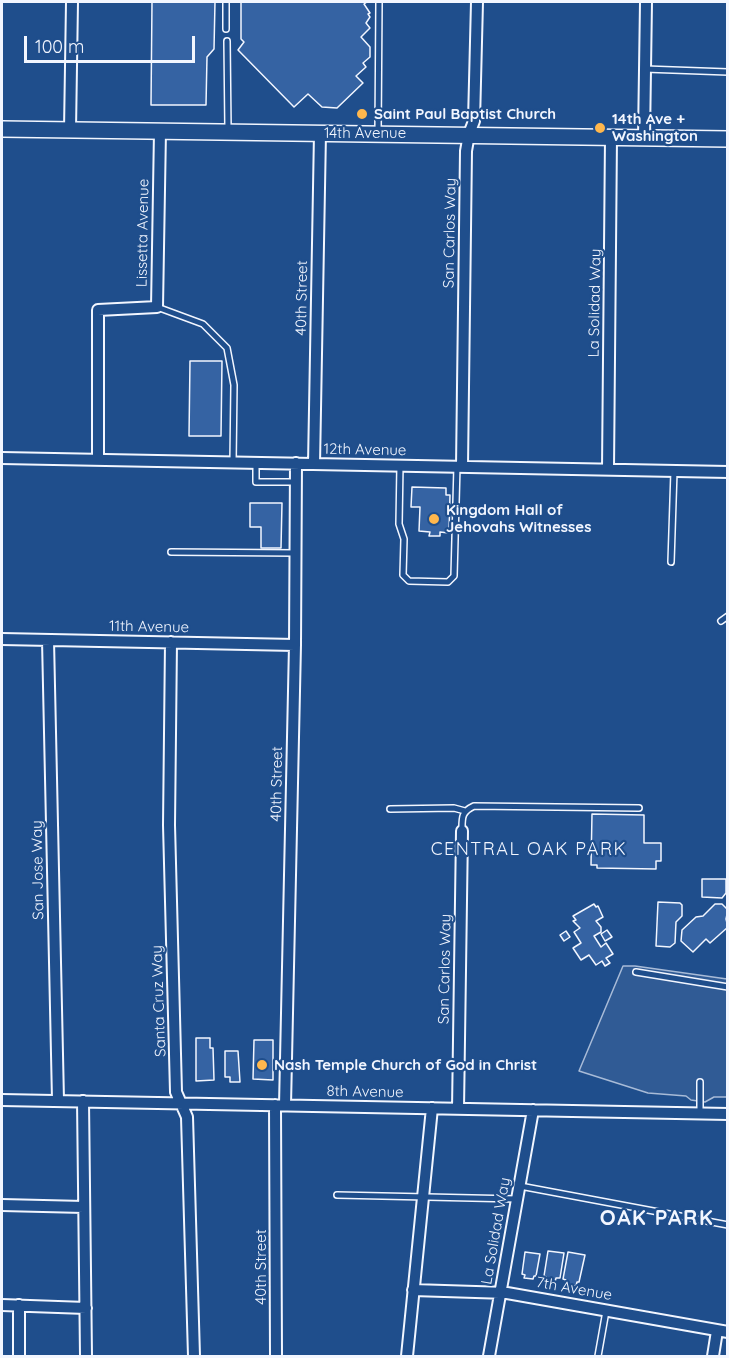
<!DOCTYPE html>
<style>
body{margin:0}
#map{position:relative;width:729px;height:1358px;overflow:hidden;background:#1f4e8c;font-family:Quicksand,sans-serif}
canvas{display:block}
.frame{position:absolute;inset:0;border:3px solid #f2f6ff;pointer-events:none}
.scale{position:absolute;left:24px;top:36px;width:171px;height:27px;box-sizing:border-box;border:3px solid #f2f6ff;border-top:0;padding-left:8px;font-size:18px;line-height:21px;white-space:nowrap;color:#f2f6ff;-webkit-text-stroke:4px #1f4e8c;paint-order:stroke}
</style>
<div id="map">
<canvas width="729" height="1358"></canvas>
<div class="frame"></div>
<div class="scale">100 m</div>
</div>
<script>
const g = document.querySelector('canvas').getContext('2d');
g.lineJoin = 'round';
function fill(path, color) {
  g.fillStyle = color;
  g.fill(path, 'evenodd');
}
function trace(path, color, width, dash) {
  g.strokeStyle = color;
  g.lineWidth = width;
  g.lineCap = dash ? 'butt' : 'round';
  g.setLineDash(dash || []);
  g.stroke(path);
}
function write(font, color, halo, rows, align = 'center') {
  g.font = font + ' Quicksand,sans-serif';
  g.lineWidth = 4.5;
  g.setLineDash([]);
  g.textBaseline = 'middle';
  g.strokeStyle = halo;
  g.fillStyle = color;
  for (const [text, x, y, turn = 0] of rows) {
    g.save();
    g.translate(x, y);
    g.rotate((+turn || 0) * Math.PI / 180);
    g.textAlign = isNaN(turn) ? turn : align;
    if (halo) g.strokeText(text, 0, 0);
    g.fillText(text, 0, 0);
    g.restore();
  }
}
const built = new Path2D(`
 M623 966H635L727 979V1097H714L705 1102 691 1100 686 1096 648 1093 579 1071Z`);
fill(built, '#305b95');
trace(built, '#a8bbd7', 1.5);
const building = new Path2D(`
 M152 2H215L214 49 207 57 206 105H151Z
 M241 2H367L364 4 370 13 368 14 370 17 366 23 370 28 361 37 370 47V57L363 63 366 67 356 76 363 83 337 108 322 107 308 94 294 107 238 50 244 42 241 39Z
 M190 361H222L221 436H189Z
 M412 487 446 488V495H450L449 533 440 532V536H429L430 532 419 531 420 507H411Z
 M250 503H282L281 548H261V527H250Z
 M592 814 644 815V843H661V861H656V869L597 868V865H591Z
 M702 879H726V893L722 898 702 897Z
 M658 902 680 903 682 905V916L676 922 675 943 670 947 656 946Z
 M594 904 596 907 598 906 603 917 596 921 601 927V932L594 936 601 947 606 943 613 954 606 958 610 963 605 966 602 961 596 965 589 955 581 960 573 948 581 943 574 932 580 928 573 921 576 920 573 916Z
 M715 904H722L728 910 726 919 728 927 710 943 706 939 693 952 681 941 682 930 696 917 703 916Z
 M607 930 612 937 605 941 601 934Z
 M566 931 570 937 564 941 560 935Z
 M196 1038H210V1048H213L214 1080 196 1081Z
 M254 1040H273V1080L253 1079Z
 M225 1051H238L240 1082H230V1077H225Z
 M548 1251 564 1253 560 1278H556L555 1282 546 1281V1277L544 1276Z
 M525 1252 540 1254 536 1276H534L533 1279 524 1278 525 1275 522 1274Z
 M568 1252 585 1255 579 1282H577L576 1286 565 1284 566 1280 563 1279Z`);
fill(building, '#3563a3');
trace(building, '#f2f6ff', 1.5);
const lane = new Path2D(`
 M226 2V29
 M227 41 228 129
 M645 69 728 72
 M378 133 379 2
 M157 307 203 324 227 348 234 385 233 462
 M256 463V482H295
 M400 465 399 524 404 539 403 575 409 581 448 582 454 576 457 466
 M171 552 295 553
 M671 562 674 471
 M721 621 728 616
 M390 809 454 808 465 811
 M462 831C462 818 461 812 474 806L639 808
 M636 972 728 987
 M700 1114V1082
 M520 1186 728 1225
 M337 1195 517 1199
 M598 1356 606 1311`);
const street = new Path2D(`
 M70 130 72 2
 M644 137 646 2
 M2 458 728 472
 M98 460V310L157 307 160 131
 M314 464 320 133
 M462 466 466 151 469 134 474 121 477 2
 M608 469 611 137
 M2 639 295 645
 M48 640 58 1100
 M171 642 169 825 176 1092 187 1117 194 1356
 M2 1100 728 1114
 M83 1101 86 1356
 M275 1105 276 1356
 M285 1105 295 645 296 463
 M458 1109 462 831
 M2 1205 84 1207
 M413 1290 507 1293 728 1332
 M2 1305 86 1308
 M19 1305V1356
 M407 1356 432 1108
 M489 1356 533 1110
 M713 1356 717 1331`);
const secondary = new Path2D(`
 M2 129 728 139`);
trace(lane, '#f2f6ff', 8);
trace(street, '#f2f6ff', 14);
trace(secondary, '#f2f6ff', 18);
trace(lane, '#1f4e8c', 5);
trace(street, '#1f4e8c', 10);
trace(secondary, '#1f4e8c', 15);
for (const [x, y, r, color] of [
 [362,114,6,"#ffb74d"],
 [600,128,6,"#ffb74d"],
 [434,519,6,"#ffb74d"],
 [262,1065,6,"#ffb74d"]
]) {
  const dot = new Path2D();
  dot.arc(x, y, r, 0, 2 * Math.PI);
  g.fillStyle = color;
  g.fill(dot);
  trace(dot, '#1f4e8c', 2);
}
write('bold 15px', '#f2f6ff', '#1f4e8c', [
 ["Saint Paul Baptist Church",374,114],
 ["14th Ave +",612,119],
 ["Washington",612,136],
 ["Kingdom Hall of",446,510],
 ["Jehovahs Witnesses",446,527],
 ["Nash Temple Church of God in Christ",274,1065]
], 'left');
write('15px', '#f2f6ff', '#1f4e8c', [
 ["14th Avenue",365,133],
 ["Lissetta Avenue",143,233,-89],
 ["San Carlos Way",450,233,-89],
 ["40th Street",302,298,-89],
 ["La Solidad Way",595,303,-89],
 ["12th Avenue",365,450,1],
 ["11th Avenue",149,627,1],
 ["40th Street",277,784,-89],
 ["San Jose Way",38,870,-91],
 ["San Carlos Way",445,969,-89],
 ["Santa Cruz Way",159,1001,-92],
 ["8th Avenue",365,1092,1],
 ["La Solidad Way",496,1231,-80],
 ["40th Street",261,1267,-90],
 ["7th Avenue",574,1289,10]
]);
g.letterSpacing = '1.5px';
write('18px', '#f2f6ff', '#1f4e8c', [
 ["CENTRAL OAK PARK",529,850]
]);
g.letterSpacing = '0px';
g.letterSpacing = '1.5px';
write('bold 21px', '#f2f6ff', '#1f4e8c', [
 ["OAK PARK",657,1219]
]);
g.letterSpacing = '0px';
</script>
